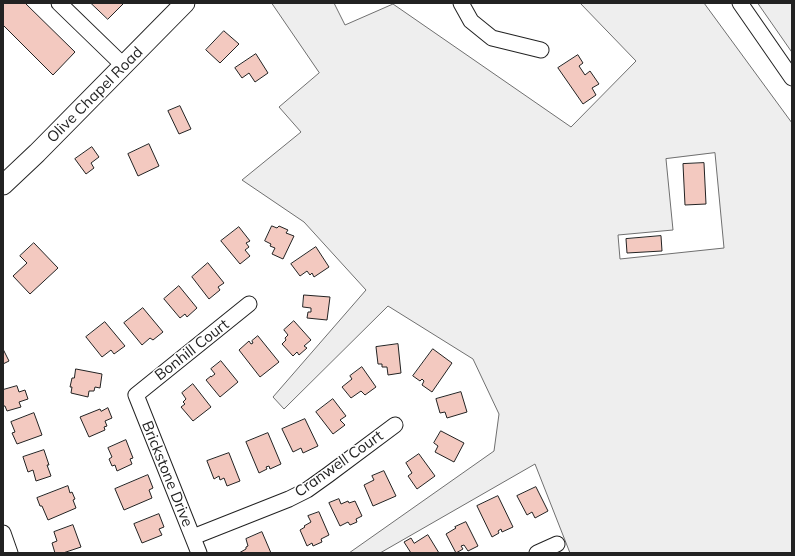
<!DOCTYPE html>
<style>
body{margin:0}
#map{position:relative;width:795px;height:556px;overflow:hidden;background:#fff;font-family:Mulish,sans-serif}
canvas{display:block}
.frame{position:absolute;inset:0;border:4px solid #222;pointer-events:none}
</style>
<div id="map">
<canvas width="795" height="556"></canvas>
<div class="frame"></div>
</div>
<script>
const g = document.querySelector('canvas').getContext('2d');
g.lineJoin = 'round';
function fill(path, color) {
  g.fillStyle = color;
  g.fill(path, 'evenodd');
}
function trace(path, color, width, dash) {
  g.strokeStyle = color;
  g.lineWidth = width;
  g.lineCap = dash ? 'butt' : 'round';
  g.setLineDash(dash || []);
  g.stroke(path);
}
function write(font, color, halo, rows, align = 'center') {
  g.font = font + ' Mulish,sans-serif';
  g.lineWidth = 3;
  g.setLineDash([]);
  g.textBaseline = 'middle';
  g.strokeStyle = halo;
  g.fillStyle = color;
  for (const [text, x, y, turn = 0] of rows) {
    g.save();
    g.translate(x, y);
    g.rotate((+turn || 0) * Math.PI / 180);
    g.textAlign = isNaN(turn) ? turn : align;
    if (halo) g.strokeText(text, 0, 0);
    g.fillText(text, 0, 0);
    g.restore();
  }
}
const green = new Path2D(`
 M272 3H334L345 25 393 4 571 127 636 61 580 3H704L792 123V553H570L535 464 380 553H349L494 451 499 414 473 359 388 306 284 409 273 397 366 290 304 222 242 180 301 132 279 107 319 73ZM715 153 724 248 620 259 618 235 673 230 666 159Z
 M758 3H792V52Z`);
fill(green, '#eee');
trace(green, '#6f6f6f', 1);
const building = new Path2D(`
 M3 3H25L75 52 53 75 3 25Z
 M91 3H124L108 19Z
 M224 31 239 44 220 63 206 50Z
 M256 54 268 73 255 82 249 73 242 78 235 68Z
 M578 55 583 63 579 66 585 75 590 71 599 84 592 88 596 95 583 104 558 68Z
 M180 106 191 129 179 134 168 111Z
 M149 144 159 166 138 176 128 154Z
 M92 147 99 157 91 163 94 168 86 174 75 159Z
 M704 163 706 204 685 205 683 164Z
 M272 226 277 228 279 226 288 230 286 233 294 236 283 259 272 254 275 248 270 246 271 244 265 241Z
 M239 227 250 241 246 243 249 247 245 250 250 256 240 264 221 241Z
 M661 236 662 251 627 253 626 239Z
 M34 243 58 268 30 294 13 276 27 263 20 256Z
 M316 247 329 267 314 277 312 273 310 275 307 271 300 276 291 264Z
 M208 263 224 283 218 287 220 290 209 299 192 277Z
 M179 286 197 308 187 317 185 314 180 318 164 299Z
 M304 295 330 297 327 320 307 318 308 312H311V308L303 307Z
 M143 308 163 332 153 340 150 338 142 345 124 323Z
 M294 321 311 340 304 346 307 348 299 355 297 352 293 356 282 344 286 340 285 338 288 335 284 330Z
 M105 322 125 346 114 354 111 350 102 357 86 337Z
 M258 336 279 362 260 377 239 350 249 341 251 344 253 343 252 341Z
 M398 344 401 373 388 375 387 367H382V364H378L376 347Z
 M3 349 9 361 3 364Z
 M433 349 452 363 432 392 422 385 424 381 422 379 420 381 413 376Z
 M221 361 238 382 220 397 206 380 211 376V377L215 374 211 369Z
 M362 367 376 387 365 395 361 391 351 398 342 387 352 379 350 376Z
 M76 369 102 374 100 388 95 387 94 391H89L88 397 71 393 72 387H70L72 378H74Z
 M193 384 211 407 193 421 181 407 185 404 183 402 186 399 182 393Z
 M17 386 19 392 25 390 28 399 19 402 21 407 7 411 5 406H3V390Z
 M461 392 467 412 447 418 445 412 440 413 436 399Z
 M333 399 346 416 340 420 345 425 333 434 316 412Z
 M108 408 112 418 105 421 107 426 104 427 105 430 89 437 80 417 100 409 101 411Z
 M34 413 42 435 17 444 12 433 15 432 11 422Z
 M305 419 318 446 303 453 301 448 293 452 282 429Z
 M441 431 464 443 454 462 435 452 438 446 434 443Z
 M268 433 281 464 270 469 269 466 266 467 267 469 259 473 246 442Z
 M126 440 133 458 130 459 132 464 117 471 115 465 112 466 109 459 112 457 108 448Z
 M44 450 49 465H47L51 476 36 481 33 470 28 472 23 457Z
 M229 453 240 481 227 486 224 478 220 480 219 476 214 479 207 461Z
 M419 454 435 476 417 489 408 476 412 473 406 463Z
 M384 471 396 496 373 506 364 485 374 480 372 476Z
 M148 475 153 488 149 490 152 498 124 510 115 489Z
 M68 486 70 493 72 492 75 499 73 500 76 508 48 520 42 506H40L37 498Z
 M536 487 548 511 535 518 532 512 527 515 517 496Z
 M498 496 513 527 502 532 501 529 498 531 499 533 492 537 477 506Z
 M339 499 341 504 348 501 349 503 355 501 362 516 356 519 357 522 350 525 348 522 340 526 329 503Z
 M319 512 329 535 321 539 322 542 313 546 312 543 307 546 300 530 305 527 304 526 311 522 308 516Z
 M159 514 164 527 159 529 162 535 142 543 134 524Z
 M466 522 478 546 468 551 464 545 461 546 463 549 456 553 446 534 456 528 455 527Z
 M73 525 81 547 63 553H55L52 543 57 541 54 532Z
 M262 532 271 553H239L246 549V547L248 546 246 539Z
 M428 535 439 553H411L404 542 411 538 414 543Z`);
fill(building, '#f3c9c0');
trace(building, '#222', 1);
const minor = new Path2D(`
 M59 3 124 66
 M461 3 471 21 492 38 541 50
 M740 3 792 78
 M3 533 10 553
 M193 537 289 499 307 490 328 475 395 425
 M199 553 136 395 249 304
 M537 553 557 544`);
const major = new Path2D(`
 M3 185 37 153 185 3`);
trace(minor, '#222', 17);
trace(major, '#222', 21);
trace(minor, '#fff', 15);
trace(major, '#fff', 19);
write('15px', '#222', '#fff', [
 ["Olive Chapel Road",95,95,-45],
 ["Bonhill Court",192,350,-38],
 ["Cranwell Court",339,464,-35],
 ["Brickstone Drive",167,474,68]
]);
</script>
